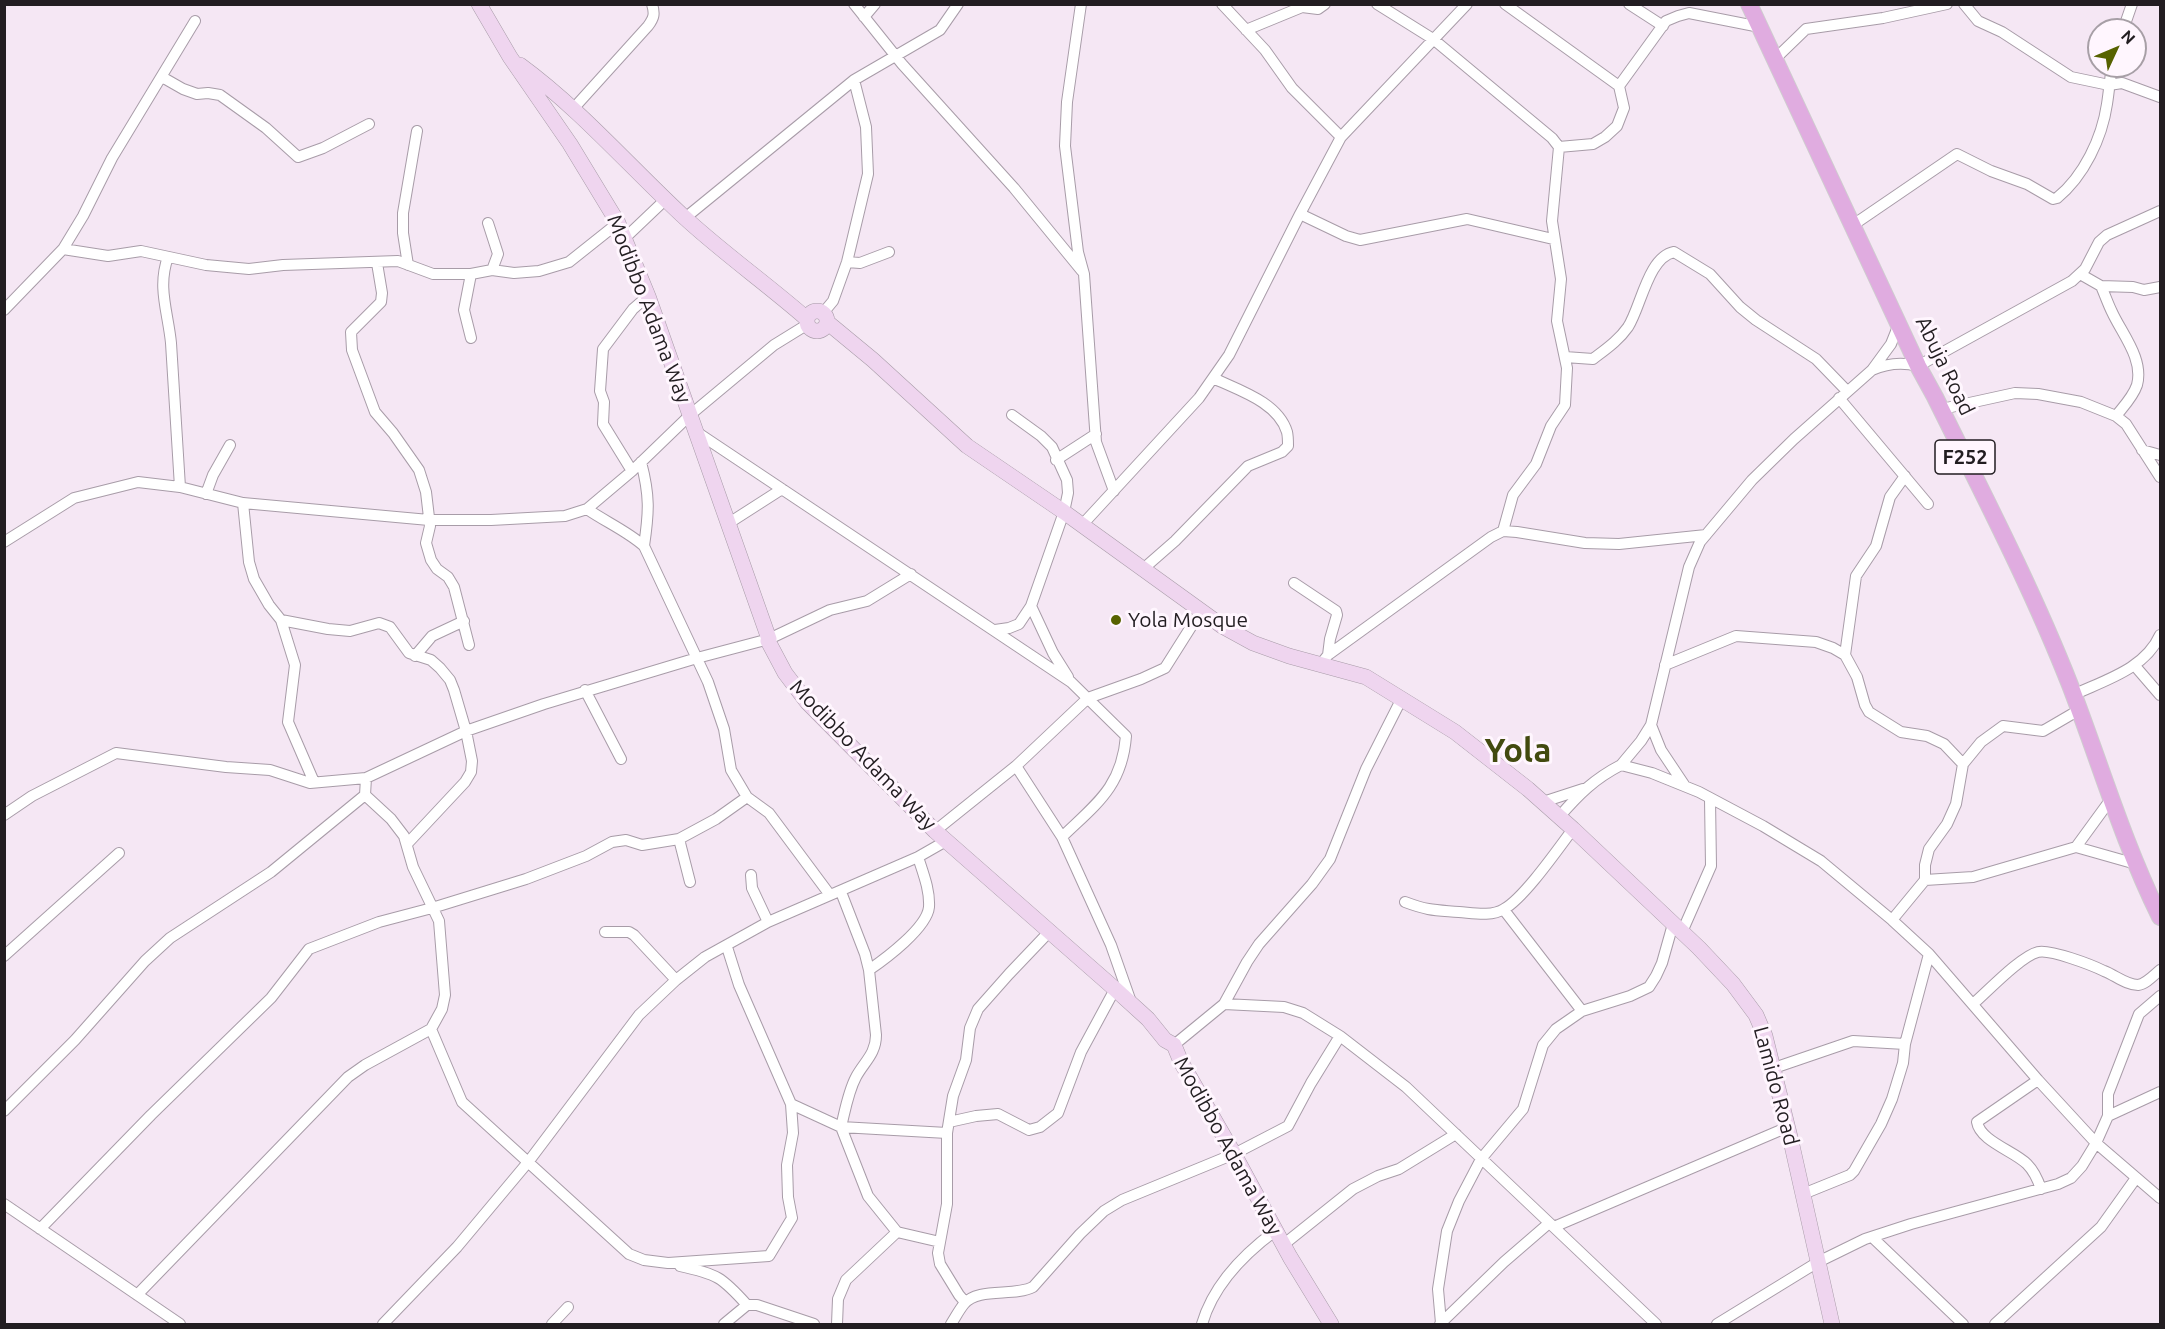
<!DOCTYPE html>
<style>
body{margin:0}
#map{position:relative;width:2165px;height:1329px;overflow:hidden;background:#f5e7f4;font-family:Ubuntu,sans-serif}
canvas{display:block}
.frame{position:absolute;inset:0;border:6px solid #221d21;pointer-events:none}
.north{position:absolute;left:2087px;top:18px;width:60px;height:60px;box-sizing:border-box;background:#fff6fe;border:2px solid #a79fa6;border-radius:50%;rotate:46deg;font-size:16px;font-weight:700;line-height:24px;text-align:center;color:#221d21}
.north::after{content:'';display:block;margin:auto;width:21px;height:27px;background:#576200;clip-path:polygon(50% 0,100% 100%,50% 72%,0 100%)}
</style>
<div id="map">
<canvas width="2165" height="1329"></canvas>
<div class="frame"></div>
<div class="north">N</div>
</div>
<script>
const g = document.querySelector('canvas').getContext('2d');
g.lineJoin = 'round';
function trace(path, color, width, dash) {
  g.strokeStyle = color;
  g.lineWidth = width;
  g.lineCap = dash ? 'butt' : 'round';
  g.setLineDash(dash || []);
  g.stroke(path);
}
function write(font, color, halo, rows, align = 'center') {
  g.font = font + ' Ubuntu,sans-serif';
  g.lineWidth = 6;
  g.setLineDash([]);
  g.textBaseline = 'middle';
  g.strokeStyle = halo;
  g.fillStyle = color;
  for (const [text, x, y, turn = 0] of rows) {
    g.save();
    g.translate(x, y);
    g.rotate((+turn || 0) * Math.PI / 180);
    g.textAlign = isNaN(turn) ? turn : align;
    if (halo) g.strokeText(text, 0, 0);
    g.fillText(text, 0, 0);
    g.restore();
  }
}
const street = new Path2D(`
 M854 4 902 64 1014 188 1082 271
 M1081 4 1067 102 1065 146 1078 252 1084 274 1096 442 1114 491
 M1222 4 1265 50 1292 88 1341 137
 M1377 4 1433 39 1552 138 1559 147 1552 221 1561 279 1557 321 1567 368 1565 405 1551 426 1536 464 1513 495 1503 531
 M1505 4 1619 86 1666 21 1678 16 1689 13 1760 27
 M1629 4 1663 26
 M1964 4 1978 21 2002 32 2071 77 2109 85 2122 83 2160 97
 M864 17 875 4
 M1246 30 1302 7 1318 9 1325 4
 M2123 30 2132 4
 M1775 59 1806 29 1883 18 1947 4
 M162 77 183 89 197 94 208 93 220 95 266 128 298 157 323 148 369 124
 M573 109 648 26C654 18 655 14 652 4
 M1559 147 1593 144 1605 137 1617 126 1624 108 1619 86
 M1300 214 1346 236 1360 240 1467 219 1553 239
 M685 218 854 80 940 30 958 4
 M488 223 498 254 492 270
 M1853 225 1957 154 1991 171 2027 184 2053 199 2057 198C2084 176 2102 138 2107 104 2109 91 2110 79 2112 66
 M625 238 666 199
 M63 249 108 256 141 251 206 265 249 269 283 265 398 261 433 274H471L492 270 514 273 539 271 569 262 618 223
 M168 257C157 287 168 312 171 343 174 391 177 439 180 487
 M847 262 860 263 889 252
 M377 263 382 293 381 302 351 332 352 350 375 412 393 433 419 470 426 492 430 526 426 543 431 560 437 569 448 577 454 587 469 645
 M408 265 403 233V213L417 131
 M471 274 464 310 471 338
 M2080 274 2101 286 2133 287 2144 290 2160 287
 M2101 286C2105 295 2108 304 2112 312 2122 334 2144 359 2137 385 2133 397 2123 407 2116 416
 M4 310 63 249 83 216 112 158 195 21
 M823 313 833 301 847 262 868 174 866 127 854 80
 M1565 357 1593 359C1606 349 1619 340 1628 327 1641 307 1648 257 1674 252L1710 274 1740 307 1756 320 1816 359 1847 391
 M1872 370C1888 363 1902 362 1918 366L2072 281 2085 269 2099 242 2107 235 2160 211
 M1839 398 1928 504
 M1942 409 2015 393 2038 394 2081 402 2116 416 2126 424 2160 477
 M695 431 1071 682 1126 736C1122 787 1096 804 1062 837
 M2142 450 2160 455
 M1056 460 1096 434
 M641 462C650 496 649 512 644 546
 M632 471 603 424 604 402 600 391 603 349 633 309 648 296
 M206 494 213 475 230 445
 M243 503 249 562 254 579 269 605 281 620 295 665 288 722 314 782
 M587 509C606 522 627 531 644 546L708 682 724 729 731 770 747 797 769 813 830 895
 M729 523 782 489
 M1082 525 1199 398 1229 355 1300 214 1341 137 1467 4
 M4 542 74 498 138 482 180 487 243 503 429 520H491L565 516 587 509 632 471 690 415 774 345 808 324
 M1143 569 1175 541 1248 466 1282 452 1288 446C1288 442 1288 436 1287 432 1278 402 1238 390 1213 378
 M1294 583 1336 611 1337 615 1330 639 1328 655
 M1031 606 1053 653 1068 677
 M281 620 328 629 350 631 379 623 390 627 409 653 431 660 440 668 450 680 454 690 466 731 472 761 471 772 465 782 407 844
 M995 630 1009 628 1019 624 1031 606 1064 512 1068 493 1067 480 1052 447 1041 436 1012 415
 M1845 655 1856 576 1876 546 1890 497 1905 476
 M415 656 432 636 464 621
 M1320 665 1328 655 1491 537 1503 531 1517 532 1585 543 1619 544 1706 535
 M1665 665 1736 636 1816 642 1833 648 1845 655 1857 677 1865 705 1869 712 1901 732 1927 736 1944 744 1963 764
 M2135 666 2160 695
 M585 690 621 759
 M2073 695C2105 680 2145 669 2160 635
 M1651 725 1661 750 1685 786
 M1621 765 1641 741 1651 725 1689 567 1700 542 1752 480 1794 439 1872 370 1891 344 1899 324
 M1016 766 1062 837 1111 945 1131 1002
 M365 795 391 819 404 836 413 867 439 921 445 995 442 1009 431 1029 462 1102 629 1254 644 1260 668 1263 769 1256 792 1218 788 1197 787 1165 793 1133 791 1104 739 985 727 947
 M1543 802 1583 789
 M4 815 32 796 116 753 226 767 270 770 310 783 366 778 466 731 544 704 697 658 769 639 830 610 867 601 911 574
 M1559 817C1579 794 1594 779 1621 765L1652 773 1699 792 1763 826 1821 861 1892 920 1929 954 2038 1080 2096 1143 2160 1198
 M935 831 1016 766 1088 698 1141 679 1165 668 1201 611
 M679 839 690 882
 M2076 847 2111 799
 M751 875 752 888 768 922
 M1925 880 1973 877 2076 847 2136 864
 M841 892 865 954 869 970 876 1035C876 1054 864 1062 856 1077 848 1092 845 1111 841 1127L947 1133
 M1405 902C1429 911 1435 910 1459 912 1473 913 1491 917 1504 909 1524 898 1558 849 1573 829
 M1504 910 1582 1011
 M1892 920 1925 880V865L1929 849 1947 824 1956 804 1963 764 1981 742 2003 726 2043 731 2079 710
 M605 932H629L634 935 676 980
 M1682 932 1711 866 1710 799
 M4 956 119 853
 M869 970C885 959 927 928 929 907 930 890 923 873 918 857
 M1224 1004 1284 1007 1303 1013 1340 1036 1406 1087 1656 1324
 M1973 1004C1988 991 2021 956 2038 952 2050 949 2092 965 2104 971 2115 975 2126 985 2138 985 2146 984 2154 975 2160 970
 M1174 1045 1224 1004 1247 962 1259 944 1312 884 1330 859 1366 769 1402 698
 M1774 1068 1853 1041 1905 1044
 M2038 1080 1977 1122C1980 1141 2014 1151 2027 1164 2034 1171 2038 1180 2041 1189
 M791 1104 841 1127 868 1196 897 1232 940 1242
 M4 1111 75 1040 145 961 170 938 271 872 365 795 366 778
 M2108 1116 2160 1092
 M949 1122 976 1116 998 1114 1029 1130 1040 1127 1058 1113 1081 1052 1115 989
 M1803 1194 1850 1175 1854 1171 1881 1124 1892 1099 1903 1063 1905 1044 1929 954
 M4 1204 180 1324
 M40 1229 151 1115 271 998 309 949 379 922 432 908 526 879 586 856 612 842 626 840 642 845 679 839 716 819 747 797
 M1872 1237 1963 1324
 M1283 1245 1353 1189 1378 1176 1399 1169 1456 1134
 M680 1266C717 1274 722 1277 747 1305H757L814 1324
 M137 1295 348 1077 365 1065 431 1029
 M965 1302 959 1295 940 1264 938 1253 947 1204V1133L953 1096 966 1060 970 1028 978 1009 1009 974 1049 932
 M1441 1323 1438 1289 1447 1231 1459 1201 1481 1159 1523 1109 1543 1045 1556 1029 1582 1011 1630 996 1649 987 1656 976 1662 963 1673 924
 M383 1324 457 1247 529 1161 639 1015 676 980 705 957 768 922 918 857 946 841
 M552 1324 568 1307
 M724 1324 747 1305
 M837 1324 838 1299 846 1280 897 1232
 M951 1324C955 1318 959 1310 964 1304 978 1287 1014 1297 1033 1287L1080 1234 1104 1211 1122 1200 1234 1154 1288 1126 1311 1083 1340 1036
 M1202 1324C1213 1286 1244 1254 1275 1231
 M1440 1324 1504 1262 1548 1224 1556 1226 1788 1127
 M1717 1324 1818 1262 1865 1239 1911 1224 2058 1184 2071 1178 2082 1166 2096 1143 2108 1116V1094L2139 1014 2160 996
 M1995 1324 2101 1227 2136 1178`);
const secondary = new Path2D(`
 M479 4 510 57 570 144 618 223 648 296 769 639 768 641 785 673 807 702 935 831 1115 989 1148 1019 1165 1040 1174 1045 1181 1062 1234 1154 1290 1257 1331 1324
 M520 65C580 109 629 166 684 217 723 253 767 284 807 319
 M807 321a10 10 0 1 1 20 0a10 10 0 1 1-20 0Z
 M827 322 873 360 967 446 1064 512 1222 626 1253 643 1289 656 1366 677 1455 732 1528 789 1573 829 1699 948 1733 984 1756 1015 1765 1036 1791 1141 1832 1324`);
const primary = new Path2D(`
 M1749 4 1918 366 1935 397C1982 492 2031 586 2070 685 2100 763 2123 842 2160 917`);
trace(street, '#a89ca8', 12);
trace(secondary, '#a89ca8', 16);
trace(primary, '#cecdce', 18);
trace(street, '#fff', 10);
trace(secondary, '#efd5ef', 15);
trace(primary, '#e0ace0', 16);
for (const [x, y, r, color] of [
 [1116,620,6,"#576200"]
]) {
  const dot = new Path2D();
  dot.arc(x, y, r, 0, 2 * Math.PI);
  g.fillStyle = color;
  g.fill(dot);
  trace(dot, '#fff6fe', 2);
}
for (const [x, y, w] of [
 [1965,457,60]
]) {
  const box = new Path2D();
  box.roundRect(x - w / 2, y - 17, w, 34, 4.5);
  g.fillStyle = '#fff6fe';
  g.fill(box);
  trace(box, '#221d21', 1.5);
}
write('bold 20px', '#221d21', null, [
 ["F252",1965,457]
]);
write('21px', '#221d21', '#fff6fe', [
 ["Modibbo Adama Way",649,309,69],
 ["Abuja Road",1945,366,64],
 ["Modibbo Adama Way",863,755,46],
 ["Lamido Road",1776,1086,75],
 ["Modibbo Adama Way",1228,1146,61]
]);
write('21px', '#221d21', '#fff6fe', [
 ["Yola Mosque",1128,620]
], 'left');
write('bold 33px', '#424a0f', '#fff6fe', [
 ["Yola",1518,751]
]);
</script>
